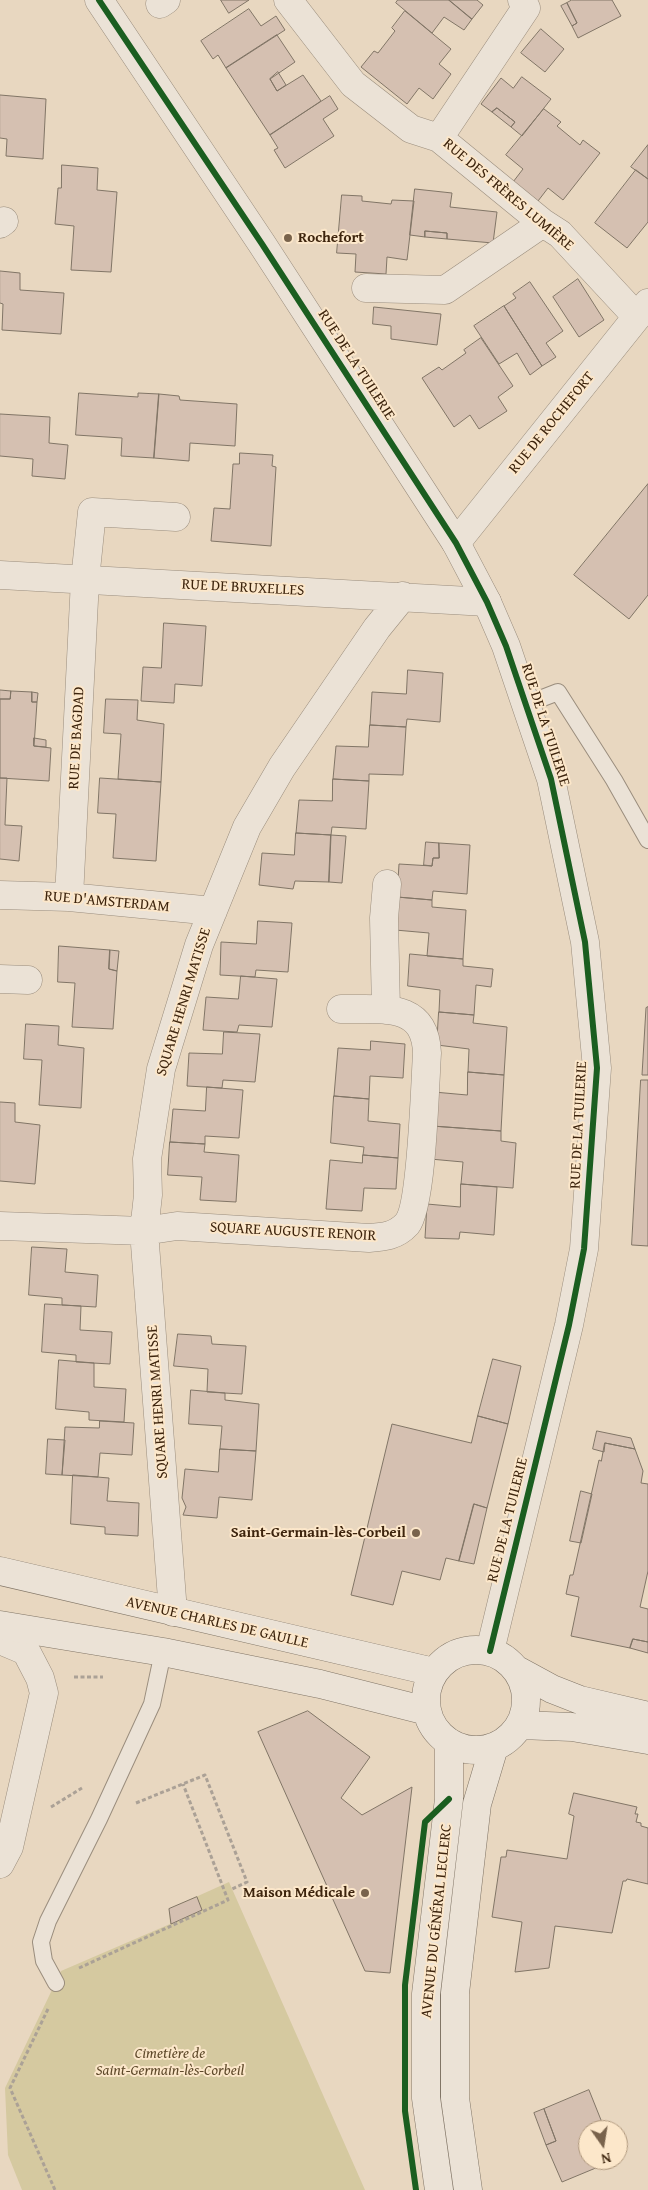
<!DOCTYPE html>
<meta charset="utf-8">
<style>
body{margin:0}
#map{position:relative;width:648px;height:2190px;overflow:hidden;background:#e8d7c0;font-family:"Gentium Book Plus",serif}
canvas{display:block}
.north{position:absolute;left:578px;top:2120px;width:50px;height:50px;box-sizing:border-box;background:#fce7ca;border:1px solid #b0997e;border-radius:50%;rotate:167deg;font-size:14px;font-weight:700;line-height:20px;text-align:center;color:#3d240d}
.north::after{content:'';display:block;margin:auto;width:18px;height:22px;background:#79634c;clip-path:polygon(50% 0,100% 100%,50% 72%,0 100%)}
</style>
<div id="map">
<canvas width="648" height="2190"></canvas>
<div class="north">N</div>
</div>
<script>
const g = document.querySelector('canvas').getContext('2d');
g.lineJoin = 'round';
function fill(path, color) {
  g.fillStyle = color;
  g.fill(path, 'evenodd');
}
function trace(path, color, width, dash) {
  g.strokeStyle = color;
  g.lineWidth = width;
  g.lineCap = dash ? 'butt' : 'round';
  g.setLineDash(dash || []);
  g.stroke(path);
}
function write(font, color, halo, rows, align = 'center') {
  g.font = font + ' "Gentium Book Plus",serif';
  g.lineWidth = 4;
  g.setLineDash([]);
  g.textBaseline = 'middle';
  g.strokeStyle = halo;
  g.fillStyle = color;
  for (const [text, x, y, turn = 0] of rows) {
    g.save();
    g.translate(x, y);
    g.rotate((+turn || 0) * Math.PI / 180);
    g.textAlign = isNaN(turn) ? turn : align;
    if (halo) g.strokeText(text, 0, 0);
    g.fillText(text, 0, 0);
    g.restore();
  }
}
fill(new Path2D(`
 M229 1882 365 2190H22L8 2155 5 2088 61 1971 170 1924 169 1909Z`), '#d5c9a0');
const building = new Path2D(`
 M221 0H249L229 13Z
 M398 0H449L472 19 464 30 444 17 432 33 396 3Z
 M449 0H477L483 5 472 19Z
 M572 0H612L621 16 578 38 572 26 577 23 567 3Z
 M567 3 577 23 572 26 561 6Z
 M249 9 261 26 276 16 285 30 226 68 218 55 213 59 201 41Z
 M405 11 451 49 439 64 451 74 433 99 419 88 407 104 361 67 374 51 378 53 395 31 392 28Z
 M541 29 564 49 545 72 521 53Z
 M277 35 295 62 270 79 277 91 303 75 321 101 270 135 226 68Z
 M278 72 286 85 277 91 270 79Z
 M522 77 551 99 522 136 511 127 515 122 497 108 492 112 481 104 501 78 513 88Z
 M0 95 46 99 43 159 6 156 7 139 0 138Z
 M330 96 338 109 323 119 334 136 285 168 274 150 278 148 270 135Z
 M497 108 515 122 511 127 492 112Z
 M544 109 561 122 557 126 580 145 583 140 600 153 563 200 548 188 538 201 513 182 523 169 506 155Z
 M648 145V179L631 167Z
 M62 165 98 168 97 190 117 192 111 272 71 270 74 226 55 224 58 188H61Z
 M636 170 648 179V222L627 248 595 223Z
 M415 189 452 193 450 207 497 212 493 243 447 239V233L425 231V237L410 235Z
 M342 195 362 196V201L391 204 392 200 414 201 407 260 387 257 386 274 355 272 356 254 337 253Z
 M425 231 447 233V239L425 237Z
 M0 271 20 273V290L64 293 61 334 2 330 3 304 0 303Z
 M578 279 604 320 579 337 553 297Z
 M530 282 563 331 546 343 556 357 542 366 504 306 516 298 513 294Z
 M504 306 542 366 530 375 517 353 499 364 474 326Z
 M374 307 441 314 437 345 391 339V326L373 324Z
 M481 338 513 386 498 397 507 411 479 429 470 415 454 427 422 378 439 367 442 370 466 353 464 350Z
 M79 393 138 397V393L159 394 154 458 121 456 122 438 76 435Z
 M159 394 179 396 180 400 237 404 235 446 190 443 189 461 154 458Z
 M0 414 50 417 49 443 68 445 65 479 32 476 33 459 0 456Z
 M240 453 273 455 272 466 276 467 271 546 211 541 214 508 230 509 233 464H239Z
 M648 484V595L629 619 574 575Z
 M164 623 206 626 202 686 175 684 174 703 141 701 143 667 161 668Z
 M408 670 443 673 440 722 407 719 406 727 370 725 372 692 406 694Z
 M0 690 11 691 10 699H0Z
 M11 691 32 692V702H37L34 746 51 748 49 781 0 778V699H10Z
 M32 692 38 693 37 702H32Z
 M106 699 138 700 137 720 164 724 161 782 118 779 121 734 104 733Z
 M370 725 406 727 403 775 369 774V781L333 779 336 746 368 747Z
 M34 738 46 740V747L34 746Z
 M0 778H7L5 825 22 826 19 861 0 859Z
 M100 778 161 782 156 861 113 858 116 814 98 813Z
 M333 779 369 781 366 829 332 827 331 835 296 833 299 800 332 801Z
 M296 833 331 835 329 882 295 881 293 889 259 885 262 853 294 855Z
 M331 835 346 836 342 883 329 882Z
 M426 842 439 843V858H433L432 866 424 865Z
 M439 843 470 845 467 894 433 891 432 900 397 897 399 864 432 866 433 858H439Z
 M397 897 432 900V907L466 910 463 959 427 956 429 933 395 930Z
 M258 921 292 923 288 972 256 970 255 977 220 975 221 942 256 944Z
 M59 946 110 950 109 969 117 971 113 1029 72 1027 75 983 58 982Z
 M110 950 119 951 117 971 109 969Z
 M410 954 463 959V966L493 969 491 987 476 985 474 1015 439 1012 440 990 408 986Z
 M241 976 277 979 272 1027 239 1025 237 1032 203 1030 206 997 238 999Z
 M648 1007V1075H642L646 1008Z
 M439 1012 474 1015 473 1023 507 1027 504 1075 468 1072 469 1049 437 1045Z
 M26 1024 59 1026 58 1045 84 1048 81 1108 39 1105 42 1060 24 1059Z
 M224 1032 260 1034 255 1082 223 1080 222 1088 187 1086 189 1053 222 1054Z
 M371 1041 405 1044 403 1078 370 1076 369 1099 334 1096 338 1048 370 1050Z
 M468 1072 504 1075 501 1131 432 1126 434 1092 467 1095Z
 M641 1080H648V1246L632 1245Z
 M207 1087 243 1090 239 1138 205 1136V1144L170 1142 173 1109 205 1111Z
 M334 1096 369 1099 368 1121 400 1124 398 1158 363 1155 364 1147 331 1143Z
 M0 1102 15 1103V1122L40 1125 35 1184 0 1181Z
 M432 1126 501 1131V1141L516 1143 513 1188 461 1184 463 1162 430 1159Z
 M170 1142 205 1144 204 1152 239 1155 236 1202 200 1200 202 1177 168 1175Z
 M363 1155 398 1158 396 1189 364 1188 362 1211 326 1209 330 1160 362 1163Z
 M461 1184 497 1187 494 1235 460 1232 459 1239 425 1238 427 1204 460 1207Z
 M32 1247 67 1249 65 1272 98 1275 96 1307 62 1305V1298L29 1295Z
 M45 1304 81 1306 80 1330 112 1332 110 1364 76 1362V1355L42 1352Z
 M178 1334 211 1336 212 1344 246 1346 242 1394 207 1392 208 1369 174 1366Z
 M493 1359 521 1366 508 1424 478 1416Z
 M59 1360 94 1363V1387L126 1389 124 1422 89 1420V1412L56 1409Z
 M191 1390 225 1393V1400L259 1404 256 1451 220 1449 222 1426 189 1424Z
 M478 1416 508 1424 487 1508 474 1504 459 1561 446 1558 440 1580 402 1571 393 1605 351 1595 392 1424 471 1443Z
 M100 1421 134 1423 132 1455 100 1453 98 1477 62 1475 65 1427 99 1428Z
 M597 1431 631 1438 635 1449 605 1443 604 1452 593 1449Z
 M48 1439 65 1440 62 1475 46 1474Z
 M605 1443 635 1449 643 1471 641 1483 648 1484V1571L640 1607 648 1609V1642L633 1639 630 1648 571 1636 579 1597 566 1594 570 1575H573L599 1460 601 1461Z
 M220 1449 256 1451 252 1500 219 1497 217 1518 183 1515 186 1507 182 1498 185 1469 218 1472Z
 M73 1475 109 1478 107 1501 139 1503 138 1536 105 1534V1527L71 1524Z
 M581 1491 592 1494 581 1543 570 1541Z
 M474 1504 487 1508 474 1564 459 1561Z
 M633 1639 648 1642V1653L630 1648Z
 M308 1711 370 1757 341 1798 362 1815 412 1787 390 1973 365 1971 258 1732Z
 M574 1793 637 1807 635 1814H638L636 1822 641 1823V1826L648 1828V1884L627 1879 626 1881H623L612 1933 555 1926 549 1968 515 1972 522 1922 492 1917 501 1857H506L507 1850 567 1859 574 1816 569 1814Z
 M197 1897 202 1910 171 1924 169 1909Z
 M589 2090 605 2130H588V2160H615L562 2182 546 2145 556 2141 544 2109Z
 M544 2109 556 2141 546 2145 534 2113Z`);
fill(building, '#d5c0b1');
trace(building, '#817566', 1);
const service = new Path2D(`
 M527 704 558 692 614 780 648 840
 M56 1983 44 1961 41 1942 48 1921 99 1819 152 1704 163 1652`);
const minor = new Path2D(`
 M288 0 353 84 411 129 439 138 543 223 560 234 637 317
 M160 4 166 0
 M439 138 526 8 522 0
 M0 224 4 221
 M366 288 445 290 543 223
 M456 543 648 303
 M0 575 487 602
 M0 895 69 897 213 911
 M69 897 85 580 92 512 176 517
 M0 979 28 980
 M386 1010 384 918 387 884
 M0 1226 144 1231 177 1226 369 1238C384 1237 396 1236 407 1224 422 1206 425 1083 427 1053 425 1001 381 1010 341 1009
 M173 1612 144 1231 148 1195 147 1159 161 1069 199 945 247 827 282 767 377 628 403 596
 M0 1640 26 1651 40 1678 44 1693 9 1847 0 1864`);
const tertiary = new Path2D(`
 M99 0 262 244 456 543 487 602 506 646 551 779 585 942 597 1068 584 1249 569 1325 490 1651`);
const secondary = new Path2D(`
 M0 1571 434 1672
 M0 1625 163 1652 320 1684 427 1711
 M426 1700a50 50 0 1 1 100 0a50 50 0 1 1-100 0Z
 M517 1670 552 1689 580 1700 648 1716
 M520 1725 572 1727 648 1740
 M439 2190 426 2098V1994L449 1799V1742
 M468 2190 455 2098V1993L477 1804 494 1747`);
trace(service, '#9a8d7d', 18);
trace(minor, '#9a8d7d', 29);
trace(tertiary, '#9a8d7d', 29);
trace(secondary, '#817566', 29);
trace(new Path2D(`
 M74 1677H103
 M136 1803 205 1775 247 1882 232 1889
 M51 1807 82 1788
 M79 1968 228 1900 183 1784
 M48 2009 10 2088 55 2190`), '#aba196', 3, [4, 2.5]);
trace(service, '#ebe2d6', 16);
trace(minor, '#ebe2d6', 28);
trace(tertiary, '#ebe2d6', 28);
trace(secondary, '#ebe2d6', 28);
trace(new Path2D(`
 M99 0 262 244 456 543 487 602 506 646 551 779 585 942 597 1068 584 1249 569 1325 490 1651
 M416 2190 405 2111V1985L425 1822 449 1799`), '#1b5e20', 6);
for (const [x, y, r, color] of [
 [288,238,5,"#79634c"],
 [416,1533,5,"#79634c"],
 [365,1893,5,"#79634c"]
]) {
  const dot = new Path2D();
  dot.arc(x, y, r, 0, 2 * Math.PI);
  g.fillStyle = color;
  g.fill(dot);
  trace(dot, '#fce7ca', 2);
}
write('15px', '#3d240d', '#fce7ca', [
 ["RUE DES FRÈRES LUMIÈRE",508,195,40],
 ["RUE DE LA TUILERIE",356,365,57],
 ["RUE DE ROCHEFORT",552,423,-51],
 ["RUE DE BRUXELLES",243,588,3],
 ["RUE DE LA TUILERIE",545,725,72],
 ["RUE DE BAGDAD",77,738,-87],
 ["RUE D'AMSTERDAM",107,902,5],
 ["SQUARE HENRI MATISSE",184,1002,-73],
 ["RUE DE LA TUILERIE",579,1125,-87],
 ["SQUARE AUGUSTE RENOIR",293,1232,3],
 ["SQUARE HENRI MATISSE",158,1402,-94],
 ["RUE DE LA TUILERIE",508,1520,-76],
 ["AVENUE CHARLES DE GAULLE",217,1623,13],
 ["AVENUE DU GÉNÉRAL LECLERC",437,1921,-84]
]);
write('bold 15px', '#3d240d', '#fce7ca', [
 ["Rochefort",298,238,"left"],
 ["Saint-Germain-lès-Corbeil",406,1533],
 ["Maison Médicale",355,1893]
], 'right');
write('italic 15px', '#5f4a2b', '#fce7ca', [
 ["Cimetière de",170,2054],
 ["Saint-Germain-lès-Corbeil",170,2071]
]);
</script>
